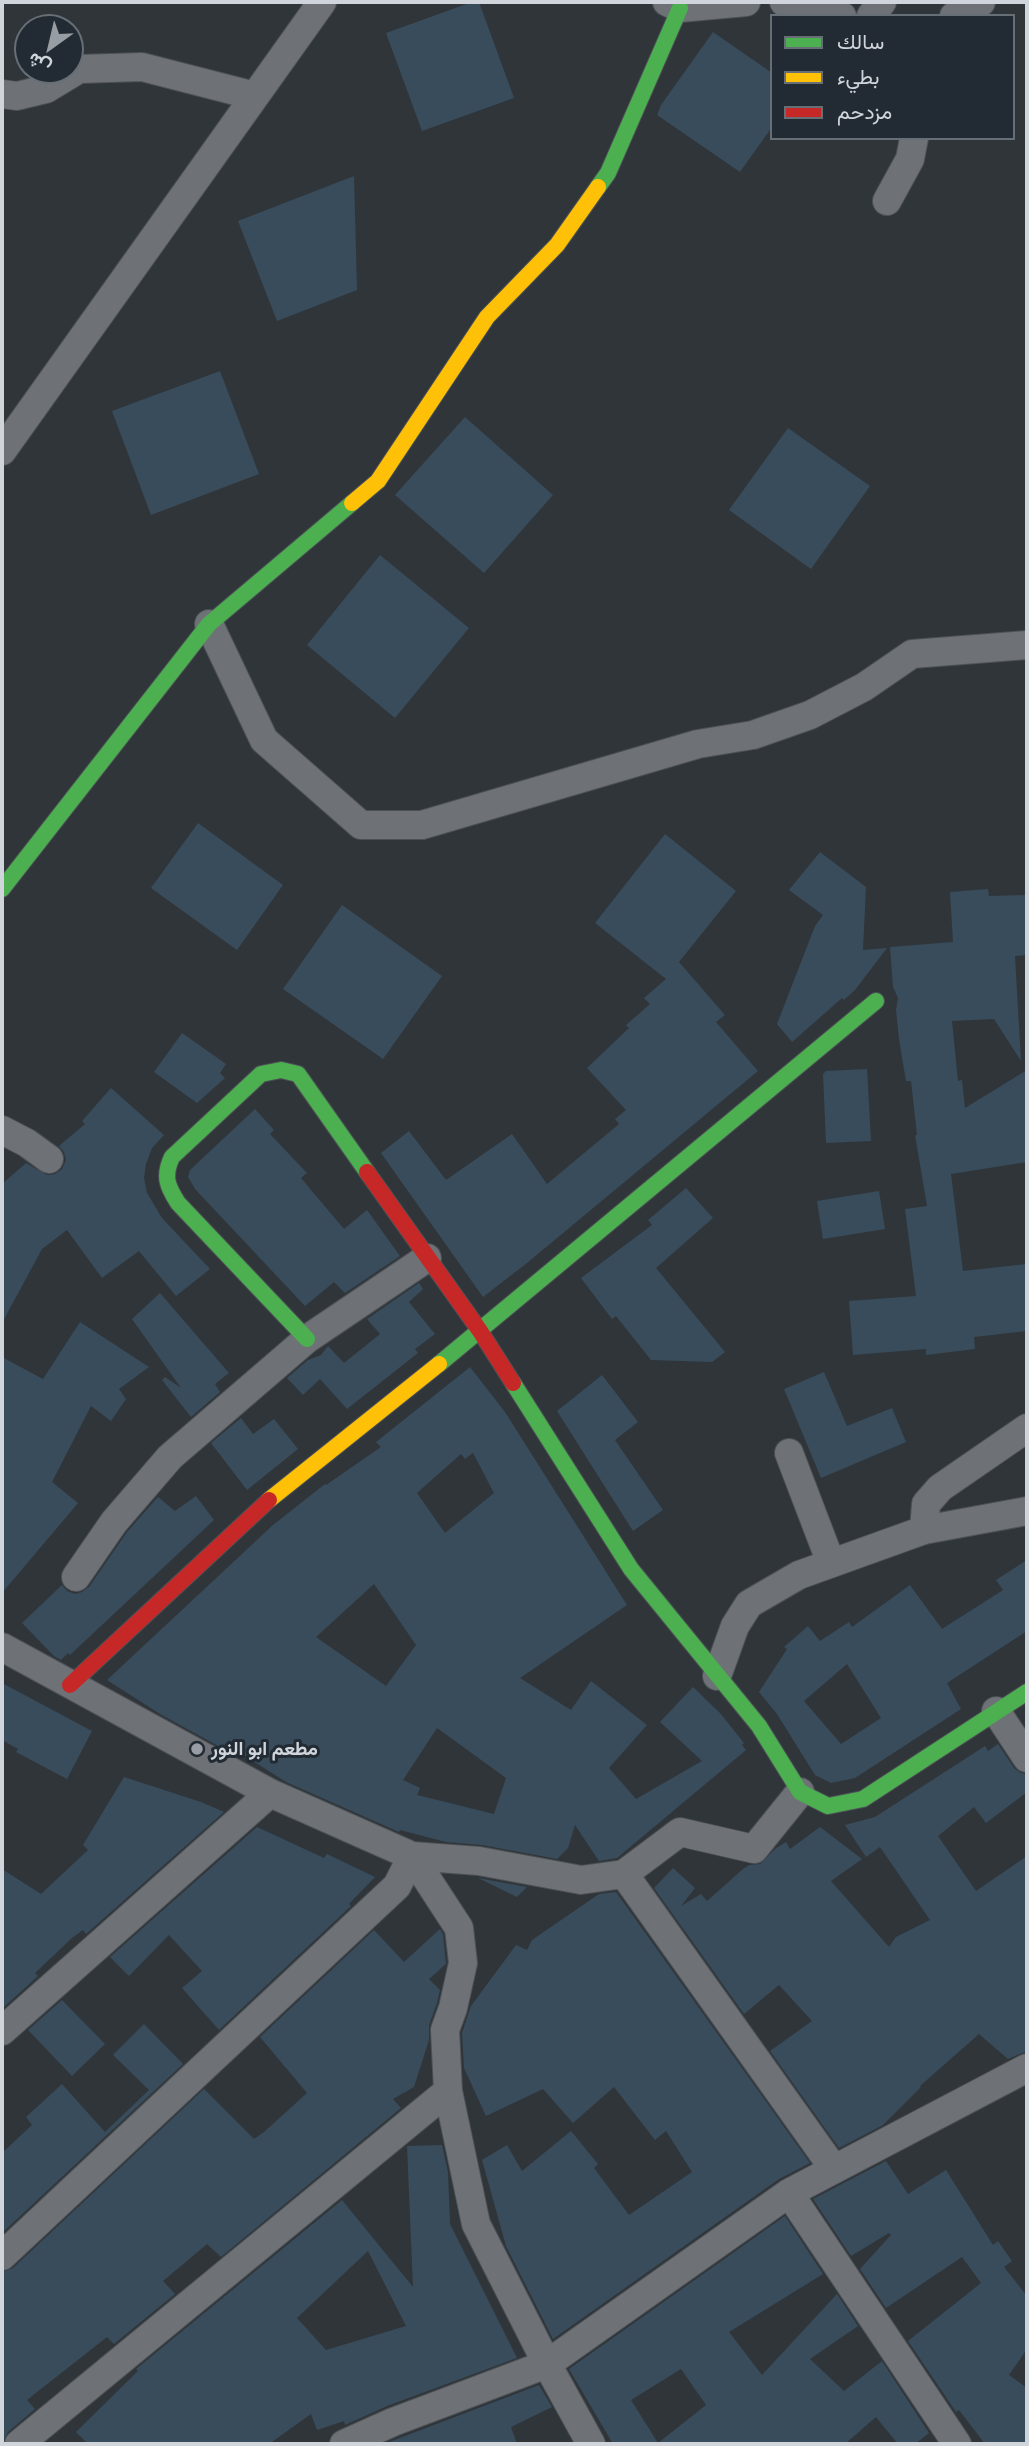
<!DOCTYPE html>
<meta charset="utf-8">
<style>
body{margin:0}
#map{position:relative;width:1029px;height:2446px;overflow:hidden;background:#30353a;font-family:"Playfair Display",Vazirmatn,serif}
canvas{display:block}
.frame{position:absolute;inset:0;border:4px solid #cfd5db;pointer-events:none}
.legend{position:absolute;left:770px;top:14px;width:245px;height:126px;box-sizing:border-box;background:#222b33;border:2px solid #676f76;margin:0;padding:9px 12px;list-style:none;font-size:21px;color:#cfd5db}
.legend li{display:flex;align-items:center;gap:14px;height:35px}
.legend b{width:35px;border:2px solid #676f76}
.north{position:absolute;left:14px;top:14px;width:70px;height:70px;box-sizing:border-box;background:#222b33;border:2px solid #676f76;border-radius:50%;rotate:214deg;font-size:19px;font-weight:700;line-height:28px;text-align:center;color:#cfd5db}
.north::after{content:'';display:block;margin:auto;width:24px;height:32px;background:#979da3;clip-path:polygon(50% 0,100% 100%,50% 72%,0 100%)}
</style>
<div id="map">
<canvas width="1029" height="2446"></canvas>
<div class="frame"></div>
<ul class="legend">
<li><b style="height:9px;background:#4caf50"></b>سالك</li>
<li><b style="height:9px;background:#ffc107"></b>بطيء</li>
<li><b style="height:9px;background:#c62828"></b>مزدحم</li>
</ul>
<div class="north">ش</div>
</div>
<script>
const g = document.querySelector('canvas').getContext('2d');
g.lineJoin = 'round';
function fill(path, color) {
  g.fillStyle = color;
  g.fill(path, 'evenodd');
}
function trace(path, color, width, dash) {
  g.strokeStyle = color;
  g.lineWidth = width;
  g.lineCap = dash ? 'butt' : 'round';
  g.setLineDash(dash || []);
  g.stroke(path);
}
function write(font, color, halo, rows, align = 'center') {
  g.font = font + ' "Playfair Display",Vazirmatn,serif';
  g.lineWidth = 6;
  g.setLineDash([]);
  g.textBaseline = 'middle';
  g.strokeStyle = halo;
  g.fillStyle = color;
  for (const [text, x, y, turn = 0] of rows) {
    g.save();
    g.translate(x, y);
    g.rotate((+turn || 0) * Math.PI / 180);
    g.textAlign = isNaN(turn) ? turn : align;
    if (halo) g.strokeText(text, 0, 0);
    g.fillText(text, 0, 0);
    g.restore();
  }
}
fill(new Path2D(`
 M472 2H479L514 98 422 131 386 33Z
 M713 32 772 73V127L740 172 657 115 661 105Z
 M354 176 357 290 277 321 238 221Z
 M220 371 259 474 151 515 112 411Z
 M465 417 553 495 484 573 395 495Z
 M788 428 870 486 811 569 729 510Z
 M380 555 469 628 395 718 307 645Z
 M198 823 283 885 237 950 151 888Z
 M665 834 736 891 679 962 725 1015 716 1022 758 1071 527 1263 483 1297 381 1153 409 1131 446 1180 512 1134 547 1184 619 1124 615 1119 626 1110 587 1068 629 1028 626 1025 650 1004 644 998 666 979 595 923Z
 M820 852 866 887 863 950 887 948 855 990 844 1000 842 998 792 1042 777 1024 815 926 823 915 789 890Z
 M988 889 989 896 1027 895V955L1015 956 1021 1061 994 1019 952 1021 958 1081 962 1080 965 1108 1027 1070V1162L951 1174 963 1271 1027 1264V1331L974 1337 975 1349 926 1355V1349L853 1355 849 1301 916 1296 905 1209 927 1206 915 1135H917L911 1081H906L899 1039 896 1010 898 998 893 987 890 947 953 942 950 892Z
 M342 905 442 976 383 1059 283 989Z
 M182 1033 226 1064 220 1073 225 1078 197 1103 154 1072Z
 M867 1069 871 1141 826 1143 823 1074 826 1071Z
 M111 1088 164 1135 152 1148 146 1164 144 1178 147 1193 162 1218 210 1269 176 1296 139 1251 102 1278 67 1230 42 1249 2 1323V1184L26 1163 47 1175 55 1174 62 1169 66 1160 64 1152 59 1146 85 1124 82 1121Z
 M255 1109 274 1130 270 1134 307 1173 301 1178 344 1229 367 1210 400 1256 345 1293 334 1282 305 1306 195 1189 188 1177 190 1170Z
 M686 1188 713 1218 656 1268 725 1352 712 1362 651 1360 616 1316 612 1319 581 1278 652 1225 648 1220Z
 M879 1191 885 1229 823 1239 817 1201Z
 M419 1283 423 1289 409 1302 435 1334 415 1349 418 1353 347 1409 320 1379 303 1395 287 1378 308 1360 321 1355 328 1346 344 1363 380 1334 367 1319Z
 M160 1293 229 1373 215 1384 220 1392 191 1417 162 1380 165 1377 181 1388 132 1319Z
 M80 1322 149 1367 119 1389 126 1399 111 1421 91 1406 52 1482 78 1503 2 1593V1357L43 1379Z
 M470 1367 505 1412 627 1605 520 1678 571 1710 591 1681 647 1725 609 1768 636 1799 702 1761 660 1722 693 1687 720 1713 744 1743 742 1745 746 1750 617 1858 599 1861 575 1825 568 1848 557 1859 482 1845 446 1842 400 1830 399 1832 286 1782 242 1754 240 1758 160 1714 107 1680 273 1525 325 1484 326 1485 381 1447 376 1442ZM473 1453 494 1493 445 1533 417 1493 461 1454 465 1459ZM374 1584 416 1645 386 1686 316 1637ZM437 1728 506 1778 494 1814 417 1795 420 1788 403 1780Z
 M824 1372 847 1426 892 1408 906 1442 821 1478 784 1389Z
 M602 1375 638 1422 615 1440 663 1510 633 1531 557 1411Z
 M241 1418 253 1434 274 1419 298 1449 247 1490 211 1443Z
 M196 1496 214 1520 70 1655 68 1653 61 1660 54 1656 22 1623 62 1585 67 1591 75 1594 82 1592 89 1587 127 1532 158 1497 175 1511Z
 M1027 1560V1631L947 1683 961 1709 855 1778 831 1783 815 1775 777 1714 759 1692 787 1649 784 1647 808 1626 820 1641 849 1622 852 1627 910 1585 942 1629 1003 1590 996 1580ZM847 1664 881 1718 841 1744 804 1701Z
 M2 1683 92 1731 67 1779 16 1752 18 1749 2 1740Z
 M998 1744 1014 1768 1019 1772 1027 1775V1792L986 1823 974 1807 938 1836 976 1891 1027 1856V2051L1008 2059 979 2034 920 2086 921 2087 883 2125 839 2148 770 2051 812 2021 779 1985 744 2014 654 1888 673 1868 695 1888 681 1906 701 1894 707 1901 743 1869 749 1865 760 1864 775 1849 786 1842 790 1849 820 1827 862 1859 831 1881 889 1947 896 1937 930 1920 880 1847 866 1857 845 1825 875 1817 985 1746 988 1751Z
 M124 1777 201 1802 224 1812 86 1934 83 1930 72 1938 35 1973 38 1976 4 2007 2 2004V1869L41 1894 88 1850 83 1845Z
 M257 1827 324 1858 327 1854 375 1877 349 1904 351 1906 219 2030 182 1988 202 1971 169 1935 129 1976 110 1957Z
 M478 1878 527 1887 517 1897Z
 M616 1892 810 2163 779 2179 553 2339 506 2246 482 2160 507 2145 522 2171 571 2131 598 2164 594 2168 629 2215 692 2172 666 2131 655 2140 614 2087 573 2123 543 2089 486 2116 464 2068 462 2033 471 2006 516 1945 527 1950 532 1940 599 1894Z
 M440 1929 443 1934 446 1964 429 1979 440 1990 437 2003 429 2025V2040L414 2087 393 2099 401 2108 221 2257 207 2244 163 2281 175 2294 114 2344 107 2337 27 2400 35 2409 8 2432 2 2444V2272L13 2268 204 2089 254 2139 264 2132 307 2093 260 2037 374 1930 404 1962Z
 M62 2000 105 2044 72 2076 28 2030Z
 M144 2024 183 2064 2 2233V2153L32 2125 26 2117 62 2084 105 2132 149 2090 113 2055Z
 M442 2145 448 2172 450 2224 517 2358 387 2406 345 2425 344 2421 317 2430 311 2414 269 2444H88L76 2432 138 2371 136 2369 342 2200 413 2287 407 2146ZM368 2251 406 2326 326 2350 297 2318Z
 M886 2161 908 2194 946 2170 993 2245 998 2241 1012 2261 1004 2267 1027 2296V2349L1009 2375 1027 2388V2444H985L959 2410 956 2412 908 2341 981 2283 962 2257 886 2308 860 2269 891 2235 889 2233 851 2256 813 2199Z
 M785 2216 823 2274 729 2332 762 2375 837 2294 858 2326 810 2359 844 2391 882 2361 929 2433 915 2444H898L876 2417 845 2444H613L569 2369ZM681 2369 706 2405 658 2443 631 2400Z
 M539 2385 552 2407 511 2427 517 2444H384Z`), '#384c5b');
const street = new Path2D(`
 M667 2 680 8 746 2
 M784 2 842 16
 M871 16 882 2
 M954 16 981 2
 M2 94 17 96 46 89 79 69 142 67 255 96
 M887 201 910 159 914 138
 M2 451 322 2
 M209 624 264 740 361 825H422L698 744 753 735 810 715 864 687 912 654 1027 645
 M2 1130 27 1143 49 1159
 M789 1453 831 1563
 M924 1530 926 1504 940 1488 1027 1428
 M76 1577 114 1522 170 1457 307 1339 427 1258
 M2 1647 270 1793 412 1856 479 1861 581 1880 624 1874 834 2169
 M717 1676 735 1626 749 1604 799 1575 924 1530 1027 1511
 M996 1711 1027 1758
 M412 1856 459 1928 463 1963 453 2008 445 2030 448 2091 476 2224 547 2364 591 2444
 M624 1874 680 1832 754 1849 800 1792
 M2 2031 270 1793
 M789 2193 957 2444
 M2 2256 397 1886 412 1856
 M19 2444 448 2091
 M344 2444 393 2422 547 2364 789 2193 1027 2068`);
const fast = new Path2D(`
 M598 187 608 173 680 8
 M2 889 209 624 352 503
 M307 1339 178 1203C167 1186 163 1176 172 1157L261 1074 281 1070 298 1074 367 1172
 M439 1364 876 1001
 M513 1383 631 1569 759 1726 800 1792 828 1806 863 1799 1027 1692`);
const slow = new Path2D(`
 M352 503 378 481 487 317 557 245 598 187
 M269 1500 439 1364`);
const jam = new Path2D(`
 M367 1172 480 1331 513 1383
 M70 1685 269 1500`);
trace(street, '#4c5155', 30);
trace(fast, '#4c5155', 18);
trace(slow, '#4c5155', 18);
trace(jam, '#4c5155', 18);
trace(street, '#6e7276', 28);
trace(fast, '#4caf50', 16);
trace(slow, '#ffc107', 16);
trace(jam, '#c62828', 16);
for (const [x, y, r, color] of [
 [197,1749,7,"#979da3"]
]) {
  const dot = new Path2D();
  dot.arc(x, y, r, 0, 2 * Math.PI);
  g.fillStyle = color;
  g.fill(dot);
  trace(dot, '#222b33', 2.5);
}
write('bold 19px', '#cfd5db', '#222b33', [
 ["مطعم ابو النور",211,1749]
], 'left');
</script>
